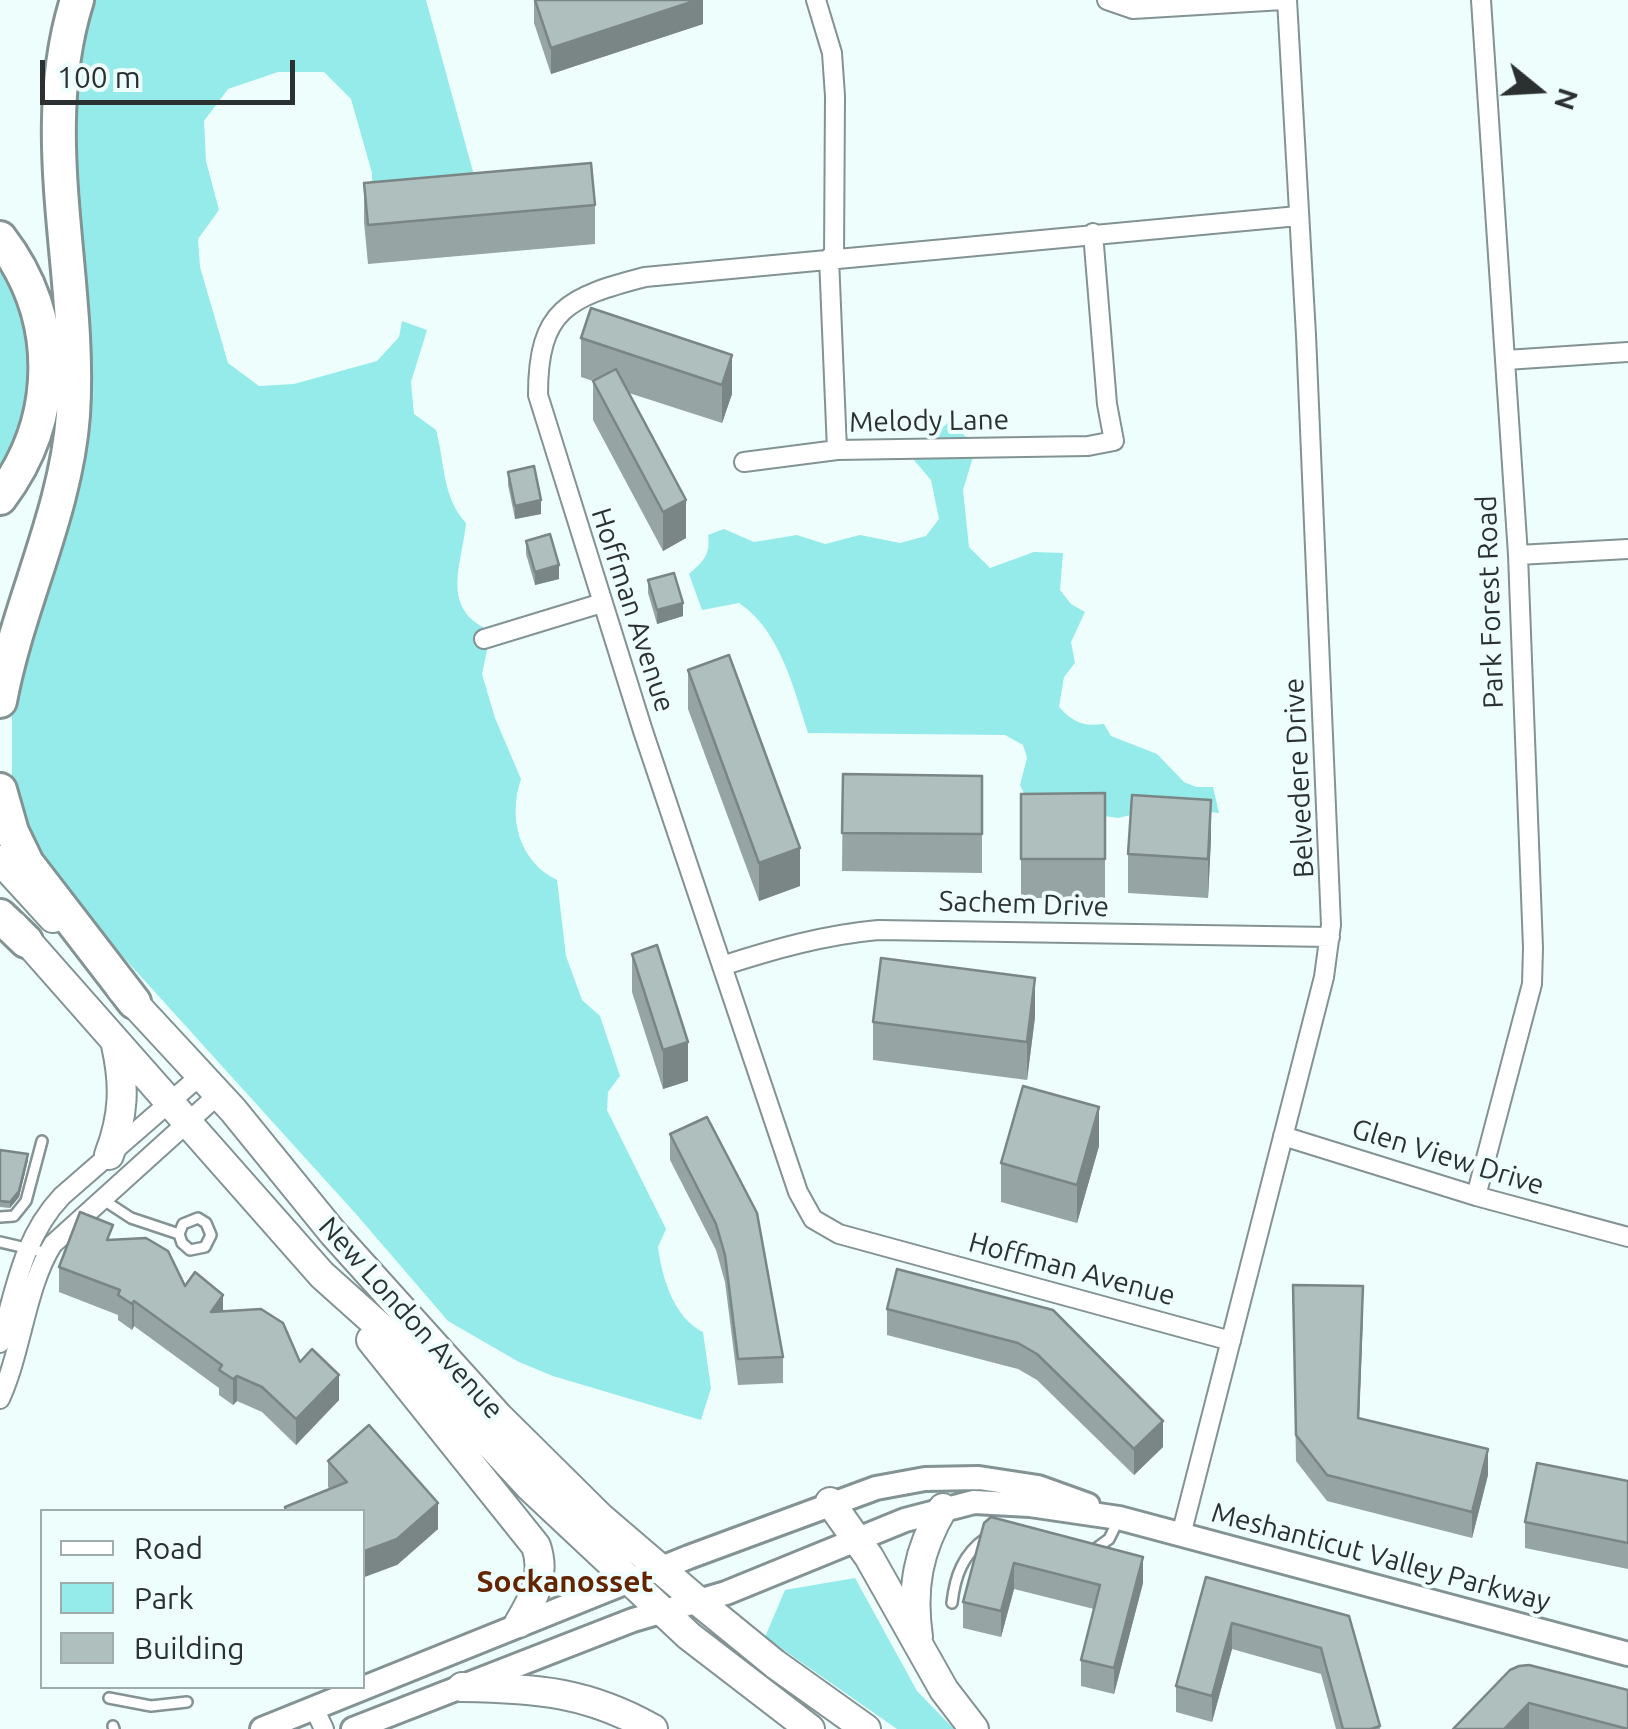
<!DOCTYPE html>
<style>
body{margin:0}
#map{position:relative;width:1628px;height:1729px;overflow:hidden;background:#edfefd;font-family:Ubuntu,sans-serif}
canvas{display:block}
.legend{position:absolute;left:40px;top:1509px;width:325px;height:180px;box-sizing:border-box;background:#edfefd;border:2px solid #9facab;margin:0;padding:12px 18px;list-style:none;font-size:30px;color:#2b3131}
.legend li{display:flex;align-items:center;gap:20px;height:50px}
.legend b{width:50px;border:2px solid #9facab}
.north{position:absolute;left:1488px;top:40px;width:100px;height:100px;-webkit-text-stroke:8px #edfefd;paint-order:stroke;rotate:108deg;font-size:28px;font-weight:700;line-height:40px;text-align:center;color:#2b3131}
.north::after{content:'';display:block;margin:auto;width:35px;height:45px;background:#2b3131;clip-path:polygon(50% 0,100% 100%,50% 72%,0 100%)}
.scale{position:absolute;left:40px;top:60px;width:255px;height:45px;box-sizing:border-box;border:5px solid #2b3131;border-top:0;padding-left:12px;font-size:30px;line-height:35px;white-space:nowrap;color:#2b3131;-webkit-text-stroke:8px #edfefd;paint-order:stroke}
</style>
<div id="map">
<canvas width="1628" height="1729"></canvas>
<ul class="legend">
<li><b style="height:12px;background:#fff"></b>Road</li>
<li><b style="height:28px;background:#95ebe9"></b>Park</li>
<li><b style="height:28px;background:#afbfbe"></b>Building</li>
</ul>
<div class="north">N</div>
<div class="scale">100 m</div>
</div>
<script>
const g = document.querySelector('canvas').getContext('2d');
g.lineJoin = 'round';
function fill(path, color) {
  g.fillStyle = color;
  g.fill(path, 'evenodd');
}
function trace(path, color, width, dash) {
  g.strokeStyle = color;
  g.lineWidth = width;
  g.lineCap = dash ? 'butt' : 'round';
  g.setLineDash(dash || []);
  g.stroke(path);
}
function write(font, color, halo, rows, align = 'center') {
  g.font = font + ' Ubuntu,sans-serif';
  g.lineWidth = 8;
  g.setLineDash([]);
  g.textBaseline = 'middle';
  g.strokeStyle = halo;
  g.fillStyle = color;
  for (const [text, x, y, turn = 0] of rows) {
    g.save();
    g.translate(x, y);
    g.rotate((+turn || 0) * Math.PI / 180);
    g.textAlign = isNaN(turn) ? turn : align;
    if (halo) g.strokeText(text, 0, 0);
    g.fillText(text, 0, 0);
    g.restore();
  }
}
fill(new Path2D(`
 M93 0H426L475 179 372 187V173L351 99 324 72H278L228 89 204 121 206 161 219 210 198 239 200 267 228 363 259 386 294 384 377 361 399 337 402 321 427 330 411 382 414 414 436 430C445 463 442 497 466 523 462 565 439 609 491 631L482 674 495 718 521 779C508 817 518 861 557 880L566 956 582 1000 600 1016 620 1076 608 1092 607 1110 666 1229 658 1247C662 1278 674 1318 703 1332L711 1388 701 1420 553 1376 519 1362 448 1321 356 1214 77 906 29 833 12 776V711L73 501V87Z
 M0 242 43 371 0 494Z
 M952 416 953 424 976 447 963 490 969 547 990 568 1034 552 1063 553 1060 590 1071 604 1085 612 1071 642 1075 663 1064 677 1059 707C1073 722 1083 727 1104 724L1111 736 1157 754 1184 782 1196 787H1213L1219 813 1166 807 1118 818 1030 805 1020 785 1027 758 1023 745 1005 735 808 733C794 689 780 630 739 603L702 610 689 574C703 562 711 554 708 535L724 529 754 542 797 535 825 544 860 535 900 543 926 536 939 519 931 480 902 446C921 441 943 433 952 416Z
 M855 1578 917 1691 954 1729H897L765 1637 785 1590Z`), '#95ebe9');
const service = new Path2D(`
 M102 1199 131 1218 179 1234 182 1243 190 1250 205 1247 211 1235 206 1223 198 1218 183 1224 179 1234
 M0 1217 14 1216 26 1201 42 1141
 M0 1242 47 1253
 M1094 1550 1109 1539 1118 1521
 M952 1603C955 1576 963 1554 986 1538
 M109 1698 151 1706 187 1702
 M113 1726 114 1729`);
const minor = new Path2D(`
 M816 0 832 53 835 96 834 258
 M1107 0 1133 9 1283 0
 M829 258 837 450
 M1506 360 1628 352
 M744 462 837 450 1088 446 1114 441 1107 404 1093 233
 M1518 555 1628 549
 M484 639 602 603
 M722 966C774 949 824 935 878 930L1330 937
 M1283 1136 1476 1196 1628 1237
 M1476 1196 1532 984 1533 948 1518 555 1481 0
 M1231 1341 839 1234 813 1219 798 1192 643 731 538 395C538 309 568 297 645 277L1298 216
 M0 1343C15 1290 23 1237 62 1196L201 1075
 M0 1399C22 1351 26 1286 53 1244L219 1094
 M1181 1535 1324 977 1331 925 1306 335 1287 0
 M314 1708 324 1729`);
const tertiary = new Path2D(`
 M262 1729 689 1557 876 1488 925 1479 979 1478 1038 1487 1088 1505
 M353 1729 633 1620 726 1593 905 1520 974 1502 1030 1505 1119 1518 1628 1654`);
const primary = new Path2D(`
 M0 860 53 918
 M14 926 322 1275 389 1335 530 1487 689 1636 810 1729
 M121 989 233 1110 333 1233 498 1416 601 1518 699 1602 775 1664 866 1729
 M109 1155C124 1116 125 1085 116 1045
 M371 1340 536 1546C546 1575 534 1598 519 1623
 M830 1502 869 1557 944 1690 974 1729
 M918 1637C911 1588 918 1550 943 1508
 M462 1687C536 1688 588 1692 653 1729`);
const motorway = new Path2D(`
 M0 238C61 317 60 419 0 498
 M0 701C18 604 66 513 73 415 82 276 34 137 77 0
 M0 790 12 832 27 863 134 1002
 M0 916 26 941`);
trace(service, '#839292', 14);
trace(minor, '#839292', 22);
trace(tertiary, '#839292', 28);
trace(primary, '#839292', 32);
trace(motorway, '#839292', 38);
trace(service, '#fff', 9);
trace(minor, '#fff', 18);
trace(tertiary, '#fff', 22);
trace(primary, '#fff', 28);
trace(motorway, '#fff', 32);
fill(new Path2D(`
 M534 0H703V24L551 74 534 23Z
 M364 183 595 205V244L368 264 364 222Z
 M581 338 732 355V394L722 423 629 393 686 538 663 551 593 420V381L581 377Z
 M508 472 541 514 515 519 508 485Z
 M526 541 559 579 535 585 526 554Z
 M648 580 683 616 657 624 648 593Z
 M688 670 800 886 759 901 688 709Z
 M843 774 982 776V873L842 871Z
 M1105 793V898H1021V794Z
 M1211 839 1208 898 1128 893V854Z
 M632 954 688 1081 663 1089 632 992Z
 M1035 1017 1027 1080 873 1060V1022Z
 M670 1134 783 1357V1383L738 1385 725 1282 716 1250 670 1160Z
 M1099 1146 1077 1223 1001 1202V1163Z
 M0 1150 28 1160 19 1197 10 1208 0 1207Z
 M113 1240 300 1362 339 1400 296 1445 262 1412 237 1401 233 1405 219 1395V1388L134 1326 132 1330 118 1320V1315L59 1292V1267Z
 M1293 1285 1363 1312 1359 1419 1488 1475 1472 1538 1327 1501 1296 1461Z
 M887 1309 1053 1310 1163 1447 1134 1475 1037 1380 1018 1369 887 1335Z
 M328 1461 438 1529 397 1565 362 1512H285V1507L330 1489 328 1487Z
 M1628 1481V1569L1525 1548V1522Z
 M984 1523 1143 1583 1114 1694 1081 1686V1660L1094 1609 1014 1589 1001 1637 963 1628V1602Z
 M1206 1577 1349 1616 1380 1729H1336L1321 1674 1232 1649 1212 1722 1176 1712V1686Z
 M1510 1670 1628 1729H1453Z`), '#96a4a3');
fill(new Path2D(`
 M697 0H703V24L551 74V48Z
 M732 355V394L722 423V385Z
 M541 500V514L515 519V506Z
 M686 500V538L663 551V512Z
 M559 565V579L535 585V572Z
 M683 603V616L657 624V610Z
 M1211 800V839L1208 898V859Z
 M800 848V886L759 901V863Z
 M1035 978V1017L1027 1080V1042Z
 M688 1042V1081L663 1089V1050Z
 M1099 1107V1146L1077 1223V1185Z
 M28 1154V1160L19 1197 10 1208V1202Z
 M1363 1286V1312L1358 1444V1418Z
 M223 1295V1320L211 1312Z
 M134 1301V1326L132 1330V1304Z
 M339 1375V1400L296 1445V1419Z
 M237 1376V1401L233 1405V1379Z
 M1163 1421V1447L1134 1475V1449Z
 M1488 1449V1475L1472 1538V1512Z
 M438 1503V1529L397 1565 362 1578V1552Z
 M1143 1557V1583L1114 1694V1668Z
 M1014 1563V1589L1001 1637V1611Z
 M1232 1623V1649L1212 1722V1696Z
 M1529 1703V1729H1504Z`), '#7a8685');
const building = new Path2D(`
 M535 0H697L551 48Z
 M591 163 595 205 368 225 364 183Z
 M591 308 732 355 722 385 581 338Z
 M616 369 686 500 663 512 593 381Z
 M534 466 541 500 515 506 508 472Z
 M550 534 559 565 535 572 526 541Z
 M674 573 683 603 657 610 648 580Z
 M729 655 800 848 759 863 688 670Z
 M843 774 982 776V834L842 833Z
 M1105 793V859H1021V794Z
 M1132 795 1211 800 1208 859 1128 854Z
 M657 945 688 1042 663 1050 632 954Z
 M881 958 1035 978 1027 1042 873 1022Z
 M1023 1086 1099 1107 1077 1185 1001 1163Z
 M707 1117 757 1213 783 1357 738 1359 725 1255 716 1224 670 1134Z
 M0 1150 28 1154 19 1191 10 1202 0 1201Z
 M80 1212 113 1225 107 1240 146 1238 168 1251 185 1286 195 1272 223 1295 211 1312 261 1309 283 1323 300 1362 312 1349 339 1375 296 1419 262 1387 237 1376 233 1379 219 1370 222 1365 134 1301 132 1304 118 1295 120 1290 59 1267Z
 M897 1269 1053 1310 1163 1421 1134 1449 1037 1354 1018 1343 887 1309Z
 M1293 1285 1363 1286 1358 1418 1488 1449 1472 1512 1327 1475 1296 1435Z
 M369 1425 438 1503 397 1539 362 1552V1512H286L285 1507 347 1482 328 1461Z
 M1537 1463 1628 1481V1543L1525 1522Z
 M991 1517 1143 1557 1114 1668 1081 1660 1100 1585 1014 1563 1001 1611 963 1602 984 1523Z
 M1206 1577 1349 1616 1380 1726 1371 1729H1343L1321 1648 1232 1623 1212 1696 1176 1686Z
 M1529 1665 1628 1690V1729L1529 1703 1504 1729H1453L1510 1670 1519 1666Z`);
fill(building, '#afbfbe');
trace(building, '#7a8685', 2.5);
write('28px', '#2b3131', '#edfefd', [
 ["Melody Lane",929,421,-1],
 ["Park Forest Road",1490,602,-92],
 ["Hoffman Avenue",633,610,72],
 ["Belvedere Drive",1299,778,-93],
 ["Sachem Drive",1024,904,2],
 ["Glen View Drive",1448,1157,17],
 ["Hoffman Avenue",1072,1269,15],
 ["New London Avenue",411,1318,48],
 ["Meshanticut Valley Parkway",1381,1557,15]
]);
write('bold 30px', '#632402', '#edfefd', [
 ["Sockanosset",565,1582]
]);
</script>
